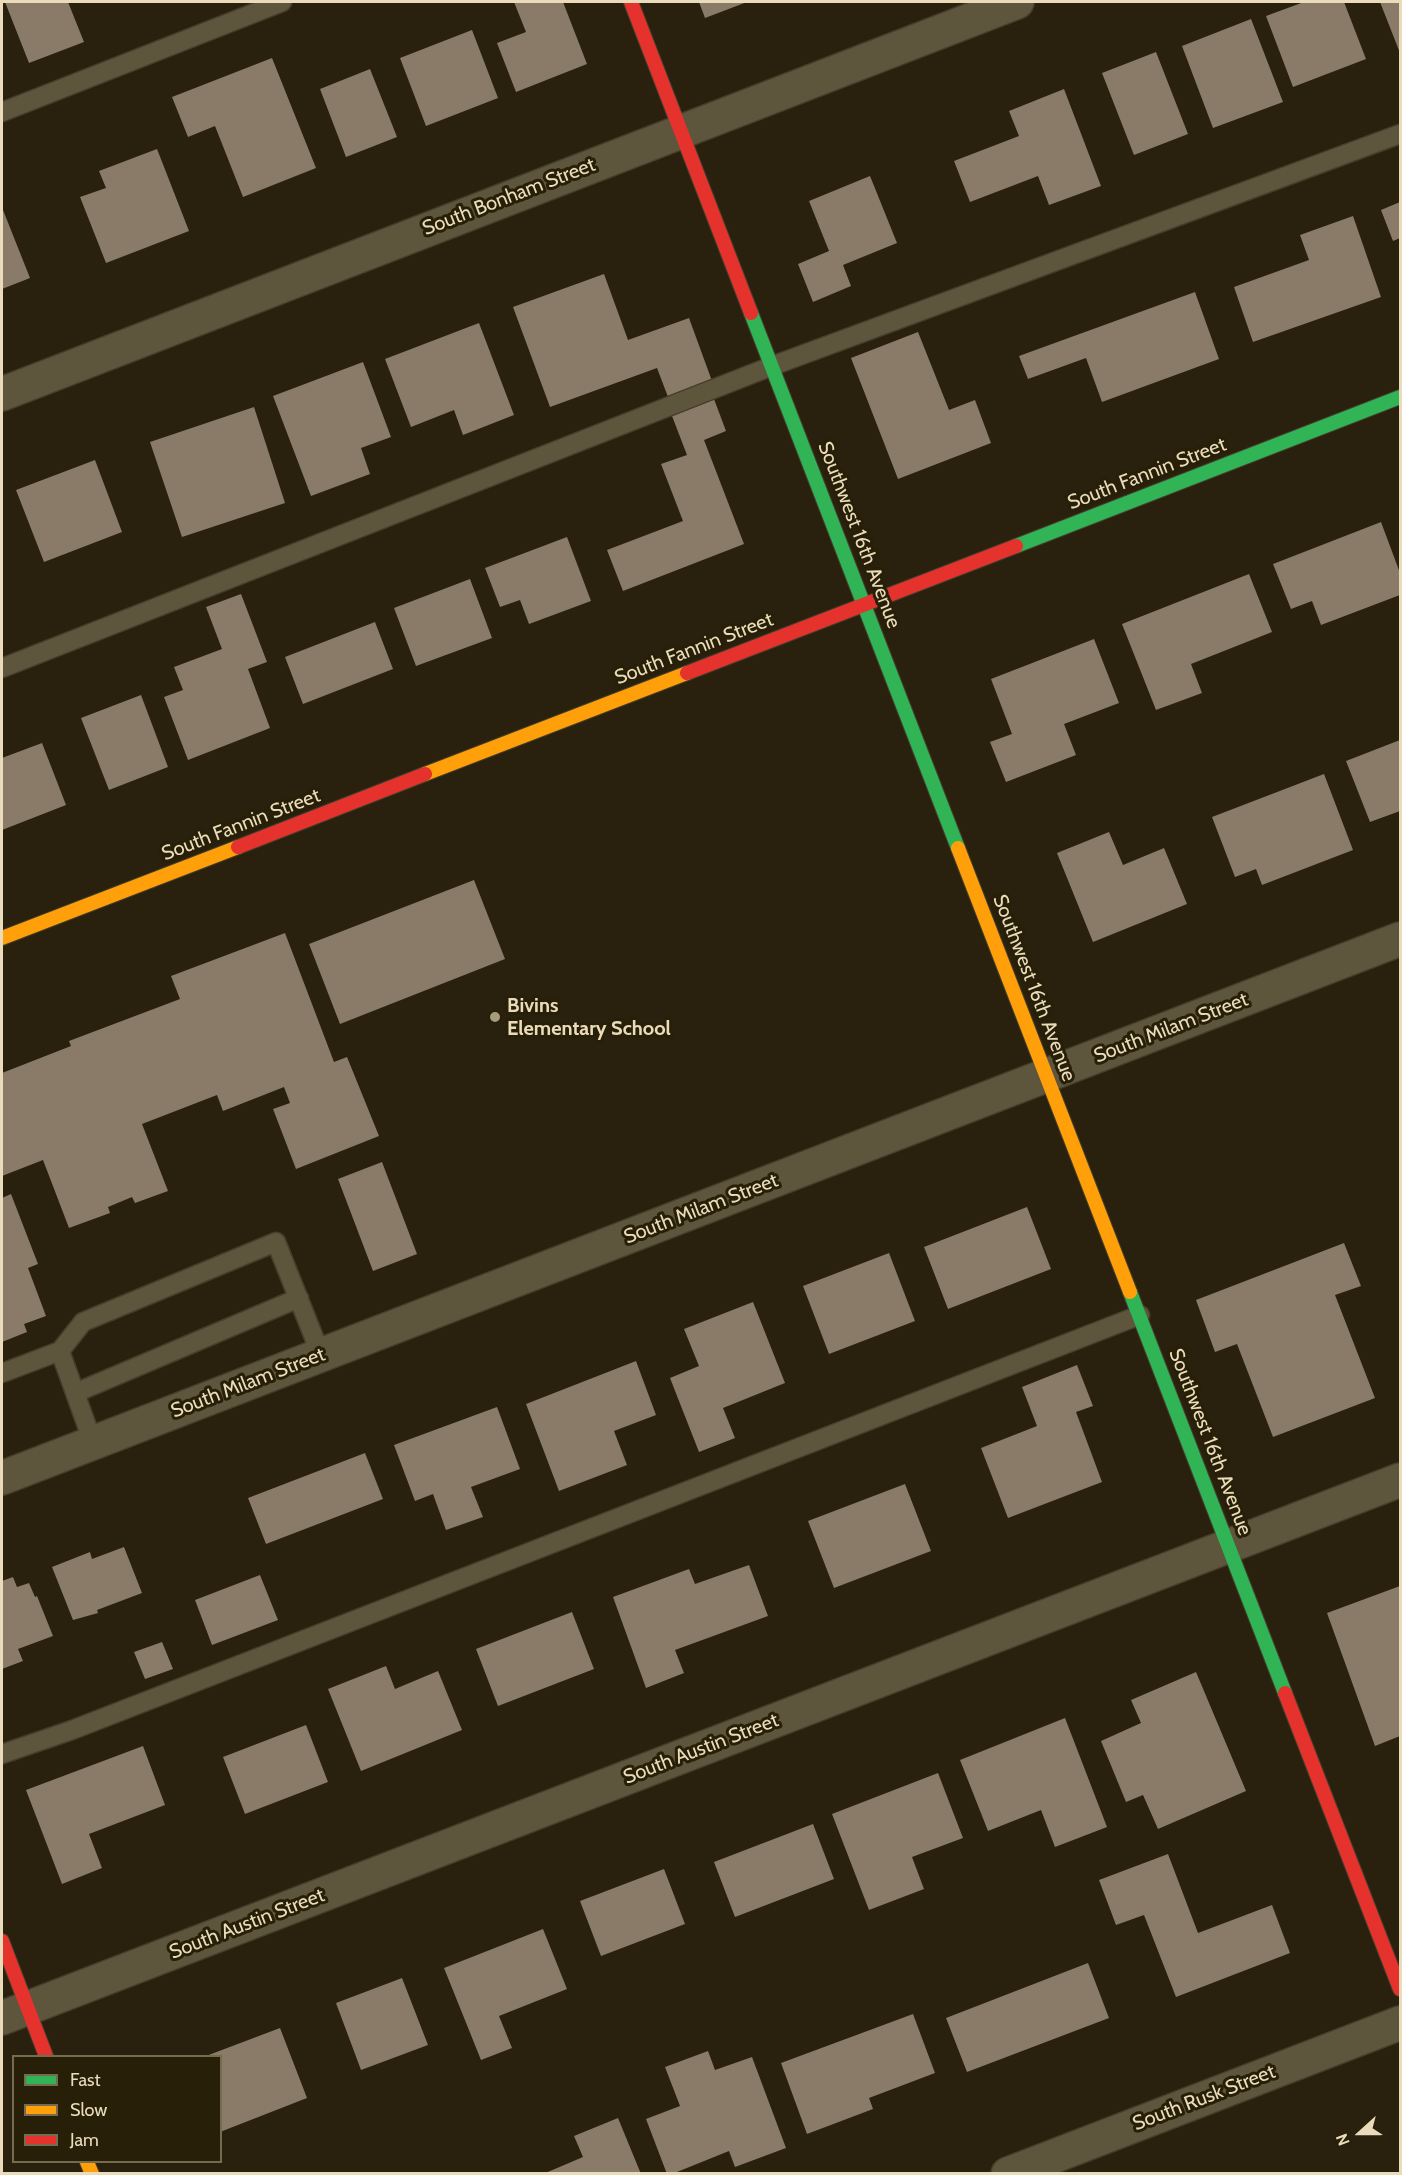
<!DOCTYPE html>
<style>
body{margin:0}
#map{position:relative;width:1402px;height:2175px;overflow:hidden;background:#29210d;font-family:Cabin,sans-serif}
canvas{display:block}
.frame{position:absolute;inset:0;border:3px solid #eadcba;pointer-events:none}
.legend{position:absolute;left:12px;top:2055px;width:210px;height:108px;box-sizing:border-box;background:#271f08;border:2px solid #756b4f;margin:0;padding:8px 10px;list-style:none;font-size:18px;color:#eadcba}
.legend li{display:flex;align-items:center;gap:12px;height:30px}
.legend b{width:30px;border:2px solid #756b4f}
.north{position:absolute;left:1330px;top:2103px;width:60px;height:60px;-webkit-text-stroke:4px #271f08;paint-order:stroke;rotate:249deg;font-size:16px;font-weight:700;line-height:24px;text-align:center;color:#eadcba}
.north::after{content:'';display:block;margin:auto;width:21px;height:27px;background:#eadcba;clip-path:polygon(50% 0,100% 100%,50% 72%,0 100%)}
</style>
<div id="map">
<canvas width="1402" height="2175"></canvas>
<div class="frame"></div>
<ul class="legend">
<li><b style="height:8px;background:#30b455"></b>Fast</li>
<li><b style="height:8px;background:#ff9f0a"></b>Slow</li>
<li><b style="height:8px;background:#e5322d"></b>Jam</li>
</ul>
<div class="north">N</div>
</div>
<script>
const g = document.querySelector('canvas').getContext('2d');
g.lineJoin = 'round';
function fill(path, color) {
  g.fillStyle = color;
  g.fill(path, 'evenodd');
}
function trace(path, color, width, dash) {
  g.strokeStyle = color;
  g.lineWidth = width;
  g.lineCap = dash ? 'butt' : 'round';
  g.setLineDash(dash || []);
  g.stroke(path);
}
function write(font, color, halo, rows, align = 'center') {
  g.font = font + ' Cabin,sans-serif';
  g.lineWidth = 6;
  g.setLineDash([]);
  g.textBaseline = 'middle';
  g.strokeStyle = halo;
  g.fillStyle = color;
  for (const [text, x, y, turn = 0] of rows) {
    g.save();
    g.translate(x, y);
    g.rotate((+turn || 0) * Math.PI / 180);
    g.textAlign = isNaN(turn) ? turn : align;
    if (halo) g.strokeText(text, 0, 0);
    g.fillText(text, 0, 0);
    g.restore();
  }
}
fill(new Path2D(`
 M5 2H68L84 42 29 63Z
 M514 2H563L587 64 516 92 497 43 526 32Z
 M699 2H747L705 18Z
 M1304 2H1344L1366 59 1293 87 1266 16Z
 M1380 2H1400V53Z
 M1251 19 1283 102 1213 128 1182 46Z
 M472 30 498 98 426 126 400 58Z
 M1156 52 1188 134 1134 155 1102 73Z
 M272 58 316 168 243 197 215 126 188 137 172 97Z
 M370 69 397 137 346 157 320 89Z
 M1064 89 1101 186 1049 205 1038 176 970 202 954 161 1019 136 1009 111Z
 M157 149 189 231 106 263 80 197 106 188 99 171Z
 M870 176 897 243 843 265 851 286 813 302 798 264 829 251 809 201Z
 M1400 202V238L1393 241 1381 210Z
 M3 210 30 278 2 289V211Z
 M1353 216 1381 297 1253 342 1234 287 1309 260 1300 235Z
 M604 274 628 340 689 318 712 381 668 397 657 368 550 407 513 307Z
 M1195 292 1219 359 1102 402 1086 358 1028 379 1019 356Z
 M479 323 514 415 463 435 454 410 411 427 385 359Z
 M918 332 949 410 975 400 991 443 898 479 851 358Z
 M363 362 391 437 361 448 370 474 311 496 273 396Z
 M714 399 726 431 704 440 744 544 623 591 607 550 683 521 661 464 687 455 672 416Z
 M254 407 285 503 182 537 150 442Z
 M95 460 122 532 44 562 16 490Z
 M1381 522 1400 573V595L1321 625 1312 601 1291 609 1273 564Z
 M567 537 591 601 529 624 520 600 500 607 485 568Z
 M1249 574 1272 632 1191 664 1202 693 1156 710 1122 624Z
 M470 579 492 638 416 666 394 608Z
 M241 594 267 662 248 669 270 728 188 760 164 697 183 690 174 667 222 649 206 607Z
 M375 622 393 669 303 704 285 657Z
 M1094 639 1119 703 1064 724 1076 755 1006 782 990 742 1012 734 991 679Z
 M141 695 168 767 109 790 81 718Z
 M1400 740V811L1370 822 1346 761Z
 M42 743 66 805 2 830V758Z
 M1324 774 1353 850 1262 885 1256 869 1235 877 1212 817Z
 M1109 832 1123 865 1164 848 1187 904 1093 942 1057 853Z
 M474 880 505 959 340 1024 309 944Z
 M285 933 334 1062 347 1057 379 1136 296 1169 273 1109 290 1103 284 1087 223 1111 217 1095 142 1124 168 1191 135 1203 132 1197 108 1207 110 1213 69 1228 43 1160 2 1176V1073L71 1046 69 1041 180 999 171 976Z
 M382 1162 417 1254 373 1271 338 1179Z
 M11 1194 38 1264 28 1268 46 1316 24 1324 27 1332 2 1342V1198Z
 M1027 1207 1051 1269 948 1309 924 1247Z
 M1344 1243 1361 1286 1335 1295 1375 1398 1273 1437 1237 1344 1215 1352 1196 1300Z
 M889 1253 915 1321 829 1354 803 1286Z
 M753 1302 785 1383 723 1408 735 1438 699 1452 670 1378 699 1366 684 1329Z
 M636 1361 656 1415 614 1431 627 1465 559 1491 526 1404Z
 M1077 1365 1093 1406 1076 1412 1102 1482 1008 1518 981 1448 1037 1426 1022 1387Z
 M497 1407 520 1469 471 1487 483 1517 446 1530 433 1494 415 1501 394 1445Z
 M365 1453 383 1499 266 1544 248 1498Z
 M905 1484 931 1551 834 1588 808 1521Z
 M124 1547 142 1593 97 1610 98 1613 73 1620 52 1567 90 1552 92 1559Z
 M749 1565 768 1616 675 1650 684 1673 646 1688 613 1597 689 1569 695 1584Z
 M260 1575 278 1620 212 1645 195 1600Z
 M13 1577 17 1587 29 1583 35 1597 37 1596 53 1636 18 1649 23 1661 2 1669V1581Z
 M1400 1586V1736L1375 1746 1327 1613Z
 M572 1612 594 1669 498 1706 476 1649Z
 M162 1642 173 1669 145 1679 134 1652Z
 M386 1666 395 1689 438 1671 462 1730 361 1771 328 1689Z
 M1196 1672 1246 1791 1158 1829 1143 1795 1126 1802 1101 1741 1141 1723 1131 1700Z
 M1065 1718 1107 1827 1055 1847 1041 1810 988 1831 960 1760Z
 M306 1725 328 1782 245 1814 223 1757Z
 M143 1746 165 1805 89 1834 102 1868 62 1884 26 1790Z
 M938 1773 963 1838 912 1857 924 1889 869 1910 832 1814Z
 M813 1824 834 1879 735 1917 714 1862Z
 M1168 1854 1198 1933 1272 1905 1290 1953 1176 1997 1144 1915 1116 1925 1099 1880Z
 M664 1869 685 1924 601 1956 580 1901Z
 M543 1929 567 1989 499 2016 512 2048 481 2060 444 1968Z
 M1088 1963 1109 2018 967 2072 946 2018Z
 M402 1978 428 2045 361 2070 336 2003Z
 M913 2014 935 2073 869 2098 873 2109 807 2134 781 2063Z
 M280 2028 307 2098 220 2132V2056H206Z
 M708 2051 715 2070 752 2057 786 2148 735 2167 729 2151 672 2174H667L646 2119 680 2106 665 2067Z
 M618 2118 641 2174H543L583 2157 574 2136Z`), '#897b67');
const lane = new Path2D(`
 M2 112 282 2
 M2 668 772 366 1400 134
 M2 1373 60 1351
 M75 1393 299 1298
 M93 1443 60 1351 83 1322 276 1242 321 1355
 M2 1754 72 1730 1140 1315`);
const street = new Path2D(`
 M2 394 1017 2
 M2 1478 1400 939
 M2 2018 1400 1480
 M1008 2174 1400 2023`);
const fast = new Path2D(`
 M751 313 958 848
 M1016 546 1400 397
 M1130 1292 1285 1693`);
const slow = new Path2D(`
 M425 774 687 673
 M958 848 1130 1292
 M2 938 238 847
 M87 2162 92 2174`);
const jam = new Path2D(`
 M631 2 751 313
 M687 673 1016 546
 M238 847 425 774
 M1285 1693 1400 1989
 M2 1941 46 2056`);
trace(lane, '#453e2d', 21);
trace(street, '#453e2d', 36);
trace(fast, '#453e2d', 16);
trace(slow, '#453e2d', 16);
trace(jam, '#453e2d', 16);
trace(lane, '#5e553d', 18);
trace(street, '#5e553d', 33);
trace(fast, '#30b455', 14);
trace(slow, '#ff9f0a', 14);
trace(jam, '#e5322d', 14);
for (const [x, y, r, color] of [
 [495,1017,6,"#a69b7d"]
]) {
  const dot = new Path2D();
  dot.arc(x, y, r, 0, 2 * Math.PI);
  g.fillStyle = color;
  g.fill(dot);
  trace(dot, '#271f08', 2);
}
write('20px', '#eadcba', '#271f08', [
 ["South Bonham Street",509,197,-21],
 ["South Fannin Street",1147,474,-21],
 ["Southwest 16th Avenue",859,535,69],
 ["South Fannin Street",694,649,-21],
 ["South Fannin Street",241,825,-21],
 ["Southwest 16th Avenue",1034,988,69],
 ["South Milam Street",1171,1028,-21],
 ["South Milam Street",701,1209,-21],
 ["South Milam Street",248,1383,-21],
 ["Southwest 16th Avenue",1210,1442,69],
 ["South Austin Street",701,1749,-21],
 ["South Austin Street",247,1924,-21],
 ["South Rusk Street",1204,2098,-21]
]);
write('bold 20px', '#eadcba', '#271f08', [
 ["Bivins",507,1006],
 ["Elementary School",507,1029]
], 'left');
</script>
